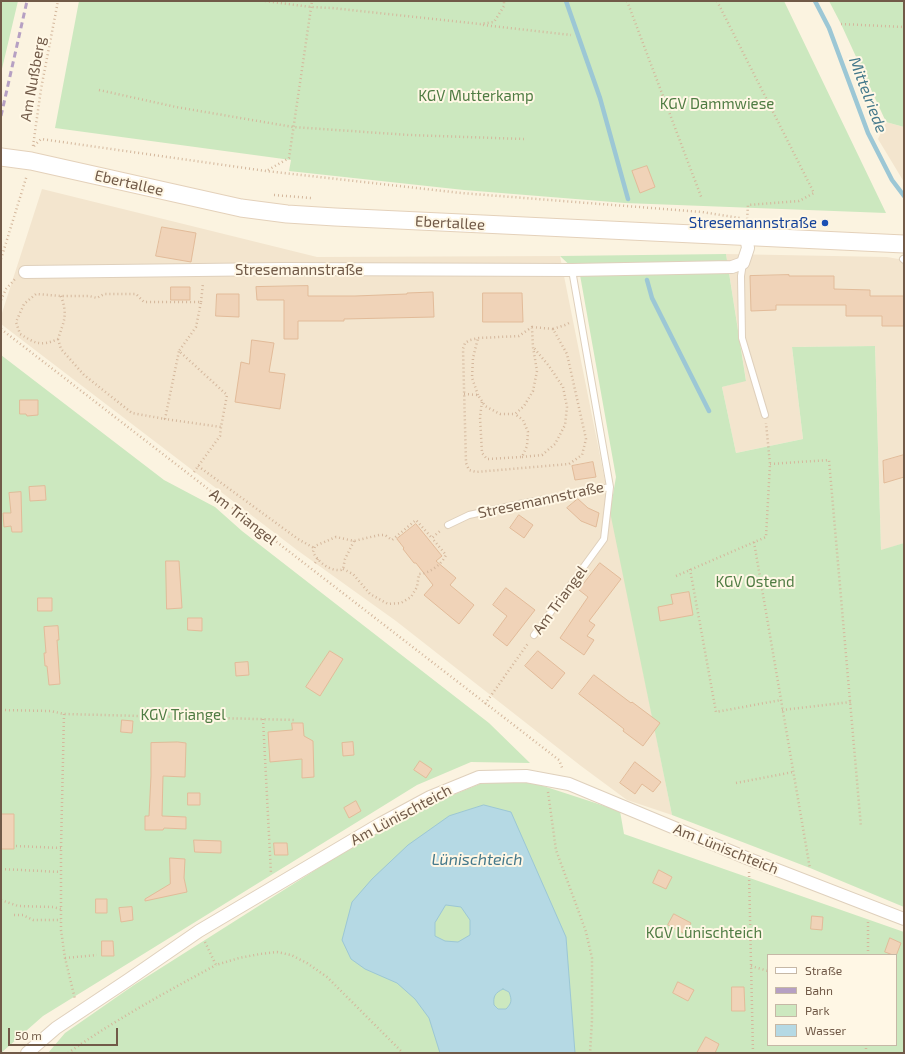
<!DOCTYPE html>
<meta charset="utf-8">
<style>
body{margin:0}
#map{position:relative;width:905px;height:1054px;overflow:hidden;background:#fbf3e0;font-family:"Exo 2",sans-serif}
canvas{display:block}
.frame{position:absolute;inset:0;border:2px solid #715a48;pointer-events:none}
.legend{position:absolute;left:767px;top:954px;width:130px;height:92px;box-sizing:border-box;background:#fff7e5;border:1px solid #c6b8a6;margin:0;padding:5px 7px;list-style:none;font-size:12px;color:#715a48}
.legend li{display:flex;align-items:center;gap:8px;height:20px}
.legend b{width:20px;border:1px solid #c6b8a6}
.scale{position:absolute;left:8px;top:1028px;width:110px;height:18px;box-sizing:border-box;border:2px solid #715a48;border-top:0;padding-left:5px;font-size:12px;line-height:14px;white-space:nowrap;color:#715a48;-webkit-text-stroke:3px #fff7e5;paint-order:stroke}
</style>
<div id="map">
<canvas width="905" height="1054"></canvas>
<div class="frame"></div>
<ul class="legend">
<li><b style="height:5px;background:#fff"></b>Straße</li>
<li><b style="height:5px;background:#b6a0c3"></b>Bahn</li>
<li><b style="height:11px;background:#cce8bf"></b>Park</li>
<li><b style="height:11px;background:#b5d9e4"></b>Wasser</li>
</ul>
<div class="scale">50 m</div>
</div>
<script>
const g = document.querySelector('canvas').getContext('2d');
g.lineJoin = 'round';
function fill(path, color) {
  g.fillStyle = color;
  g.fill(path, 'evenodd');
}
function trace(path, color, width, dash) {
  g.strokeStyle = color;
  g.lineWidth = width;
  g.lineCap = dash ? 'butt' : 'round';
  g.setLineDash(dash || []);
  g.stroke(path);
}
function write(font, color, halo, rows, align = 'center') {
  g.font = font + ' "Exo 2",sans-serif';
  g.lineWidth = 4;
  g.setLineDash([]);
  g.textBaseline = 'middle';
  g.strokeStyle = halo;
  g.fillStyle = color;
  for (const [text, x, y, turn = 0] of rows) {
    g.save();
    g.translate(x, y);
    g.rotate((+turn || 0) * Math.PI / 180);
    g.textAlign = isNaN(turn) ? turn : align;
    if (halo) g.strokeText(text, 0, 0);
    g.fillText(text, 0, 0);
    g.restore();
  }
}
fill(new Path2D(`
 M886 122 904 127V182L878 139Z
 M42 189 317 257 560 256 672 815 627 800 581 766 396 621 297 550 1 324V316Z
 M726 254 887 257 904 260V543L881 551 875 346 792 347 803 439 736 453 722 387 746 380Z`), '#f3e5ce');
fill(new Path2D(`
 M1 1H18L1 73Z
 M79 1H784L886 213 625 203 464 190 289 171 291 160 55 128Z
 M829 1H904V127L886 122 841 24Z
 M726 254 746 381 722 387 736 453 803 439 792 347 875 346 881 550 904 543V907L810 868 672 815 610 512 616 477 580 275 560 256Z
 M1 355 164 480 215 507 242 531 489 723 530 763 471 762 417 785 43 1016 1 1053Z
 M482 783H534L620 811 624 834 904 932V1053H48L65 1033 134 985 339 855 421 808ZM768 955H896V1045H768Z`), '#cce8bf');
const water = new Path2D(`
 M484 805 511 812 566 937 575 1053H440L429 1018 415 999 397 983 365 969 351 959 342 940 352 902 372 879 408 845 449 816ZM446 905 461 907 470 920V935L458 942 445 941 435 936V923ZM503 989 509 992C512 1000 512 1003 506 1009H498L494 1005C493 996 495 993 503 989Z`);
fill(water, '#b5d9e4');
trace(water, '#9cc7d5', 1);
trace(new Path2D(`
 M566 1 600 98 628 199
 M815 1 829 28 868 133 892 180 904 196
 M647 280 652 298 709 411`), '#9cc7d5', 4.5);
const building = new Path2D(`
 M647 166 655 187 640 193 632 171Z
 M162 227 196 233 191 262 156 256Z
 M789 275V276H834V289L870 290V296H904V326H882V316H846V305H776V310L751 311 750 276Z
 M308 286V296H355L407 294V293L433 292 434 317 344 319V321H298V339H284V300H257L256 287Z
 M171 287H190V300H171Z
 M483 293H522L523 322H483Z
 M217 294H239V317L216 316Z
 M252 340 274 343 269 372 285 374 280 409 235 402 241 362 249 364Z
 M20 400H38V415L27 416 26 414H20Z
 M904 455V477L884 483 883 461Z
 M593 462 596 477 575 480 572 466Z
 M45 486 46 500 30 501 29 487Z
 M21 492 22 532H12L11 526 4 527 3 513H11L9 493Z
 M578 499 588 508 599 513 596 527 581 521 567 508Z
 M519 515 533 525 524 538 510 528Z
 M416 524 442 556 436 561 456 578 450 585 474 605 459 624 424 595 433 585 416 563H414L403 549 404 548 397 539Z
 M166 561H179L182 608 167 609Z
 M600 563 621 579 589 621 595 625 587 636 594 640 584 655 560 638 588 597 579 590Z
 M506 588 535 610 507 646 493 635 507 616 493 605Z
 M689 592 693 615 660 621 658 607 673 604 671 595Z
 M38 598H52V611H38Z
 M188 618H202V631L188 630Z
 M58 626 59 640H57L60 684 49 685 47 666H45L44 653H46L44 627Z
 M330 651 343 659 320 696 306 687Z
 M538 651 565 673 552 689 525 666Z
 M248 662 249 675 236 676 235 663Z
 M594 675 631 703 632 702 660 723 643 746 623 731 624 729 579 694Z
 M122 720 133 721 132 733 121 732Z
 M292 723H303L304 736 313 741 314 777 302 778V759L270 762 268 732 292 730Z
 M178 742 186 743 185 777 163 776 162 816 186 817V829L164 828 163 830H145V816H149L151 776V743Z
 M353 742 354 755 343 756 342 743Z
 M420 761 432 769 426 778 414 770Z
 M635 762 661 782 653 792 642 784 635 794 620 783Z
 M188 793H200V805H188Z
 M356 801 361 811 349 818 344 808Z
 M1 814H14V849H1Z
 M194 840 221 841V853L195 852Z
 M274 843H287L288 855H275Z
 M170 858 185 859 184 878 187 892 145 901V899L170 884Z
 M659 870 672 877 666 889 653 883Z
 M96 899H107V913H96Z
 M132 907 133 920 121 922 119 908Z
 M674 914 691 923 685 934 668 925Z
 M812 916 823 917 822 930 811 929Z
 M890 938 901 943 896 956V955H893L885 952Z
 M102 941H113L114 956H102Z
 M678 982 694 990 688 1001 673 993Z
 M732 987H744L745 1011H732Z
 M706 1037 719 1044 715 1053H697Z`);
fill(building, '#f0d3b8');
trace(building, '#e2bb99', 1);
const lane = new Path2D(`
 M903 259 904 260
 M743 263 741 276 742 338 765 415
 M448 525 469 515 519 504 610 487 572 270
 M534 635 604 539 610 487`);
const street = new Path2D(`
 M25 272 283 269 572 270 732 267 743 263 748 248 746 236
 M27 1053 56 1028 128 980 199 931 380 824 430 797 479 777 526 776 569 784 749 859 904 919`);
const secondary = new Path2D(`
 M1 157 31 161 241 208 287 214 335 217 904 244`);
trace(lane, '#dfd0bc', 8);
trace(street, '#dfd0bc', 14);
trace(secondary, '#e4d1ba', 19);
trace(new Path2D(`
 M265 1 311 7 332 8 480 24 494 22 504 6V1
 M627 1 702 199
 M717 1 814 193 799 201 748 205 747 221
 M841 24 904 27
 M483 25 571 35
 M99 90 176 107 293 127 409 135 524 139
 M33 146 41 89 58 1
 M34 146 41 139 266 171 461 193 702 212 740 218 745 221
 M268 170 289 158 312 1
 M274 195 311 198
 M1 259 27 175
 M61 296C68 315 64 321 58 339 40 347 35 343 20 334L16 322 24 304 36 294 61 296H89L97 298 104 294H136L144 302H201L196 327 179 351 227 395 221 427 165 419 179 351
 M1 300 6 289 15 279
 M201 302 203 283
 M532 327 553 329 567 354 586 439 582 455 569 464 476 472 469 470 466 463 463 349 465 343 470 340 479 338 519 336Z
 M1 329 559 760 563 770
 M553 329 565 325 571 322
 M58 339 61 349 84 375 132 413 165 419
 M464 394 478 395 485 406 500 414H515L524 406 533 391 537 371 533 347 532 328
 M478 395 472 378 473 358 478 338
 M482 402 480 417 482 453 487 459 522 457 527 446 528 432 523 420 515 414
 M522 457 542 455 555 444 565 425 567 407 563 387 549 366 534 348
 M770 464 829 460 861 827
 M198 466 298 539 314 548
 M194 472 220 436 221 427
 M354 541 345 559 343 569 341 570C329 571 318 562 313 552L315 546 336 537 354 541 379 535H385L392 540 416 520 432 538 440 531
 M754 542 810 869
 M315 563 318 559
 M343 569 353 574 370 594 388 604 401 603 411 597 417 587 419 574C430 573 441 565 446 555L432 538
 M690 569 716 712 781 700
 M676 576 766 537 770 464 766 423
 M485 704 529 642
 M1 710 51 711 64 714 295 720
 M782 710 851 702
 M64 714 61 848V930L65 958 75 999
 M263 719 271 874
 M736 783 793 772
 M548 792 556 850 577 907 586 932 592 958V1020L590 1053
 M16 846 61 848
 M1 869 61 872
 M749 872 753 1053
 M1 900 18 906 53 907 61 909
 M14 915H23L33 920H61
 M205 942 216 965 239 958 260 954 277 952 291 955 307 963 327 977 403 1053
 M868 955V920
 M65 958 97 955
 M751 966 768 971
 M68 1053C115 1020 166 992 216 965
 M866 1053V1045`), '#d4b79c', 2.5, [1, 3]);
trace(lane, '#fff', 6);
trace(street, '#fff', 12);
trace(secondary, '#fff', 17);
trace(new Path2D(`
 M1 116 27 1`), '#b6a0c3', 3, [6, 4]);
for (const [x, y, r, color] of [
 [825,223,4,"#1a4fb4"]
]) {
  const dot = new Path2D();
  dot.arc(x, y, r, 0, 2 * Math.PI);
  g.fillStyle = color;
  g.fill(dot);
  trace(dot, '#fff7e5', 1.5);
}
write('15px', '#715a48', '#fff7e5', [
 ["Am Nußberg",33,79,-80],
 ["Ebertallee",129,183,13],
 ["Ebertallee",450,223,3],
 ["Stresemannstraße",299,270],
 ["Stresemannstraße",541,500,-12],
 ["Am Triangel",243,517,38],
 ["Am Triangel",560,600,-54],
 ["Am Lünischteich",401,815,-28],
 ["Am Lünischteich",726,849,22]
]);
write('15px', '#4f7c43', '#fff7e5', [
 ["KGV Mutterkamp",476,96],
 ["KGV Dammwiese",717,104],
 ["KGV Ostend",755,582],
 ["KGV Triangel",183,715],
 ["KGV Lünischteich",704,933]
]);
write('15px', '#164399', '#fff7e5', [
 ["Stresemannstraße",817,223]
], 'right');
write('italic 16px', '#45798b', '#fff7e5', [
 ["Mittelriede",868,95,69],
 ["Lünischteich",477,860]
]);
</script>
